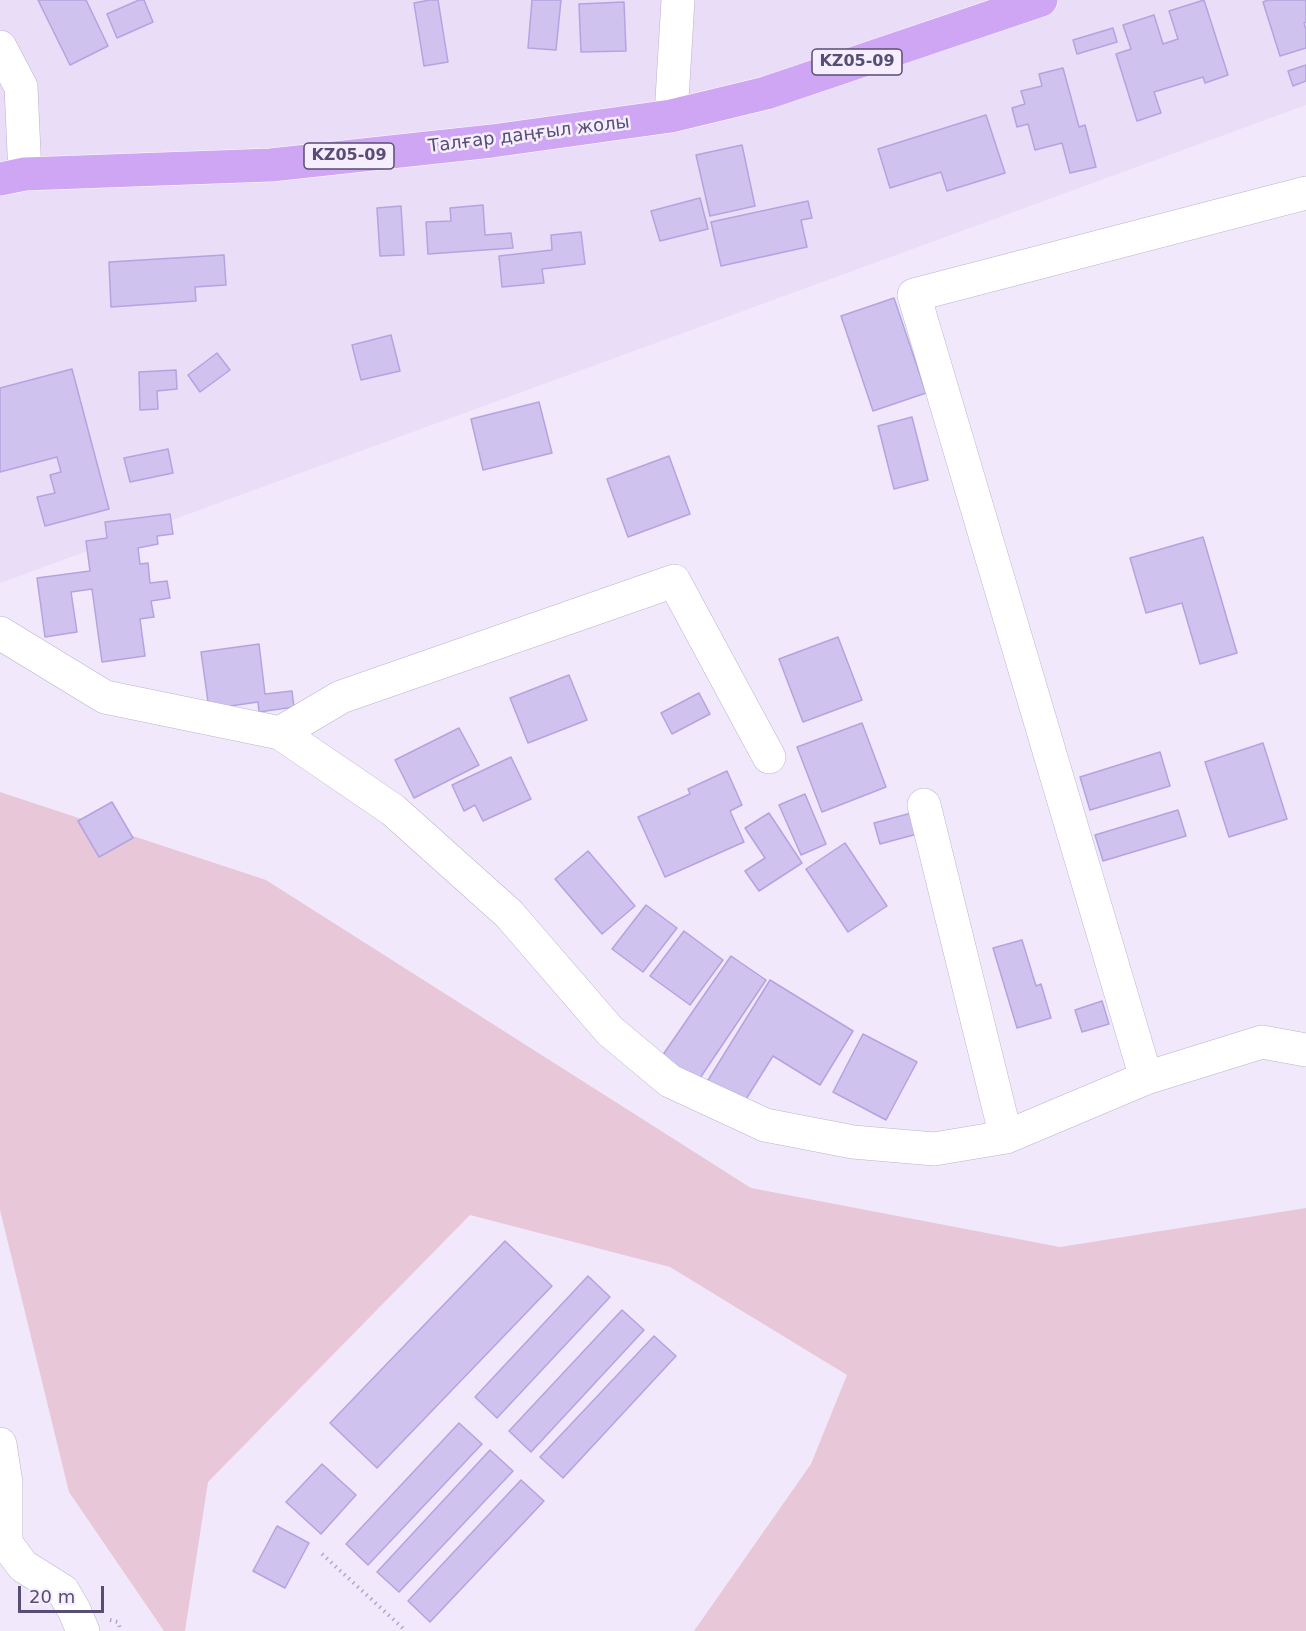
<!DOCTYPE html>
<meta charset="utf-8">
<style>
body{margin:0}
#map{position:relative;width:1306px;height:1631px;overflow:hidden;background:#f2e8fb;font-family:"DejaVu Sans",sans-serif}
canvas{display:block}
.scale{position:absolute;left:18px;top:1586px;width:86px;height:27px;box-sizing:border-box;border:3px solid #574e73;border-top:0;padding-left:8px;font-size:18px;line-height:21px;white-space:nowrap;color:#574e73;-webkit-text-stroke:4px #f6eefe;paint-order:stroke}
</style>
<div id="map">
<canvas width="1306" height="1631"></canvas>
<div class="scale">20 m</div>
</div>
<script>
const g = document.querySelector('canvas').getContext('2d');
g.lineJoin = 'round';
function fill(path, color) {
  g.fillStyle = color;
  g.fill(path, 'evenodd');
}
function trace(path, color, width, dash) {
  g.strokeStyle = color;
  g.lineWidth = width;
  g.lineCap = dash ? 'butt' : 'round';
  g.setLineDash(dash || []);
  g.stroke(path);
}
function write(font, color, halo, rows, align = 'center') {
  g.font = font + ' "DejaVu Sans",sans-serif';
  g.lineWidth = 5;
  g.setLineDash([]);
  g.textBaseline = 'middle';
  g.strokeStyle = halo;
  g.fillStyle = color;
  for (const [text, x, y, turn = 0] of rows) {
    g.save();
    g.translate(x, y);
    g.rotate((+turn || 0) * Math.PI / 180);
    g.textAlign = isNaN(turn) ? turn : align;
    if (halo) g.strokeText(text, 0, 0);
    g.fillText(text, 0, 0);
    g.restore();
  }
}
fill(new Path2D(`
 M0 0H1306V105L0 583Z`), '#e9ddf7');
fill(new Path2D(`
 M0 792 266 880 751 1188 1060 1247 1306 1208V1631H694L811 1464 847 1375 670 1267 470 1215 208 1482 185 1631H164L69 1492 0 1210Z`), '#e8c7d8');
const building = new Path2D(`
 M38 0H86L108 46 70 65Z
 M139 0H144L153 22 117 38 107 14Z
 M430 0H438L448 62 424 66 414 3Z
 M532 0H561L556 50 528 48Z
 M1204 0 1228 75 1205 83 1203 77 1154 92 1161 113 1137 121 1116 54 1131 49 1123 25 1154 15 1163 44 1178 39 1169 11Z
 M1268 0H1306V22L1304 23 1306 30V48L1280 56 1263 2Z
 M624 2 626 51 581 52 579 4Z
 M1113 28 1117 42 1077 54 1073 40Z
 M1306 65V81L1293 86 1288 71Z
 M1063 68 1079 127 1085 125 1096 167 1070 173 1062 143 1035 150 1028 124 1017 127 1012 108 1025 104 1021 91 1042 86 1039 74Z
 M986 115 1005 173 947 191 941 172 890 188 878 149Z
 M742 145 755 206 710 216 696 155Z
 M700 198 708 229 660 241 651 211Z
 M808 201 812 218 801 220 807 247 721 266 711 222Z
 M483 205 485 235 511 233 513 248 428 254 426 222 451 221 450 208Z
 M401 206 404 255 380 256 377 208Z
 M581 232 585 264 542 269 544 283 502 287 499 256 552 250 551 235Z
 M224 255 226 285 195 287 196 301 111 307 109 262Z
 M894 298 926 393 873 411 841 316Z
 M391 335 400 371 361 380 352 345Z
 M217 353 230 370 200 392 188 375Z
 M72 369 109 509 45 526 37 497 55 493 50 475 61 472 57 457 0 472V388Z
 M176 370 177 389 157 391 158 409 140 410 139 372Z
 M539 402 552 453 483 470 471 419Z
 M912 417 928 480 894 489 878 426Z
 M168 449 173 473 130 482 124 458Z
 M669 456 690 514 628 537 607 479Z
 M170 514 173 534 157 536 158 544 138 548 140 564 148 563 150 583 167 581 170 598 151 601 154 617 140 619 145 656 102 662 92 589 71 592 77 632 45 637 37 578 90 571 86 541 107 538 105 522Z
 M1203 537 1237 653 1200 664 1182 603 1146 613 1130 558Z
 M838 637 862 700 803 722 779 659Z
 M259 644 265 694 292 691 294 707 259 712 258 702 209 709 201 652Z
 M569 675 587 720 528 743 510 698Z
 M699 693 710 714 672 734 661 713Z
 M862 723 886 787 822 812 797 747Z
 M459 728 479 765 414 798 395 760Z
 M1263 743 1287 819 1229 837 1205 762Z
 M1160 752 1170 786 1090 810 1080 777Z
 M511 757 531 799 483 821 475 805 464 811 452 785Z
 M727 771 742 805 730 811 744 842 665 877 638 817 690 794 688 789Z
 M805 794 826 844 801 855 779 805Z
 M112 802 133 838 99 857 78 821Z
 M1178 810 1186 836 1103 861 1095 835Z
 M915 812 921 833 880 844 874 823Z
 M769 813 802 863 759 891 745 871 765 858 745 828Z
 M845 843 887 906 848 932 806 869Z
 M588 851 635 906 602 934 555 879Z
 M646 905 677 928 643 972 612 949Z
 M684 931 723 960 690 1005 650 976Z
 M1022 940 1036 986 1041 984 1051 1018 1017 1028 993 948Z
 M731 956 766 980 696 1084 660 1059Z
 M770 980 853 1031 820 1085 773 1056 741 1107 705 1085Z
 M1102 1001 1109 1024 1082 1032 1075 1010Z
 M863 1034 917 1062 886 1120 833 1092Z
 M505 1241 552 1286 377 1468 330 1423Z
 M588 1276 610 1297 497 1418 475 1397Z
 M622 1310 644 1330 531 1452 509 1431Z
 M654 1336 676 1356 563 1478 540 1457Z
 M459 1423 482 1444 368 1565 346 1544Z
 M490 1450 513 1471 399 1592 377 1572Z
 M322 1464 356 1495 321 1534 286 1502Z
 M521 1480 544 1501 430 1622 408 1601Z
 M277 1526 309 1543 285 1588 253 1571Z`);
fill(building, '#cfc2ee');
trace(building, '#b4a3e0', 1.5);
const minor = new Path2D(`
 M0 47 21 87 25 174
 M671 116 678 0
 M0 633 105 697 280 733 393 810 509 914 610 1031 670 1081 765 1125 853 1142 934 1149 1006 1137 1146 1078 1262 1042 1306 1050
 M280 733 341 697 674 581 769 757
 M924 805 1006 1137
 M1146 1078 914 295 1306 193
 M0 1444 6 1483V1543L23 1566 63 1591 74 1610 83 1631`);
const major = new Path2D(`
 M0 179 25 174 271 165 492 141 671 116 766 93 1041 0`);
trace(minor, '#bbb2ce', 34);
trace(major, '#fff', 34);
trace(new Path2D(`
 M322 1554 406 1631
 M110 1620 118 1622 121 1631`), '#b2a5d3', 4, [1.5, 4.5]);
trace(minor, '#fff', 33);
trace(major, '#cfa6f4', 33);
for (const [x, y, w] of [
 [857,62,90],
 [349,156,90]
]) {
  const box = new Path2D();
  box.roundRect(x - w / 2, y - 13, w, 26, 4.5);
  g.fillStyle = '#f6eefe';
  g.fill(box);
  trace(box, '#574e73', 1.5);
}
write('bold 16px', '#574e73', null, [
 ["KZ05-09",857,62],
 ["KZ05-09",349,156]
]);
write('18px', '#574e73', '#f6eefe', [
 ["Талғар даңғыл жолы",529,135,-7]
]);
</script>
